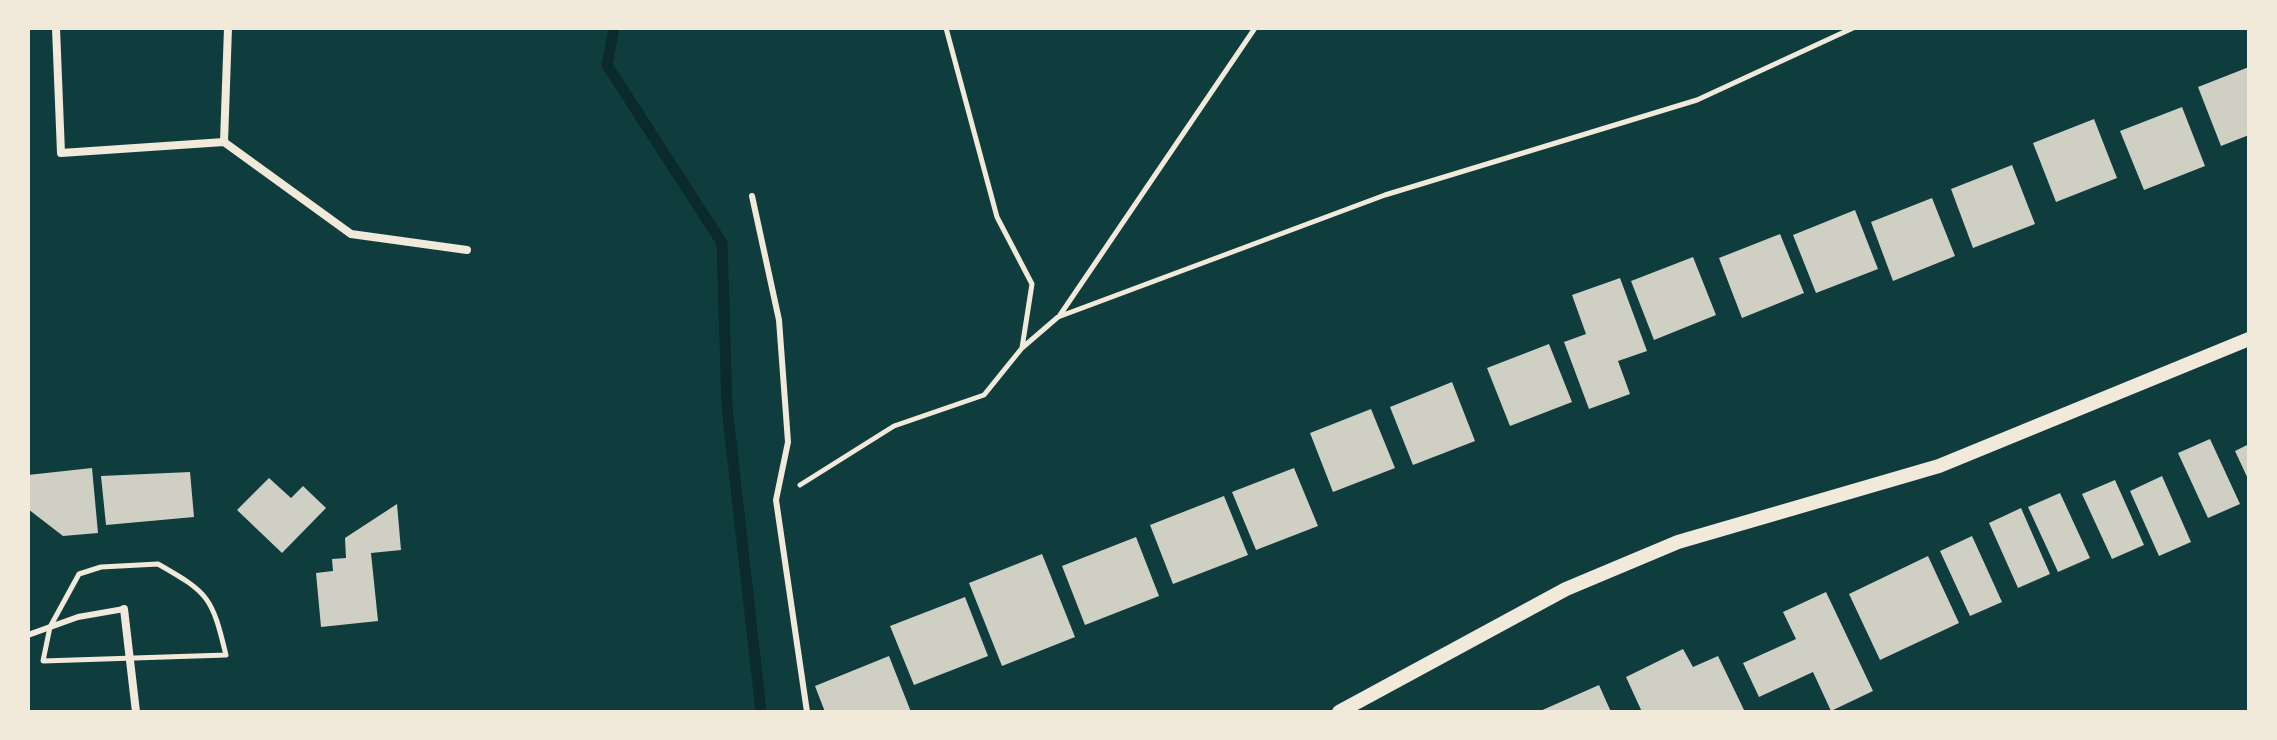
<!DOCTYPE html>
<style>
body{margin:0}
#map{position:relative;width:2277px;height:740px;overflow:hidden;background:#0f3d3e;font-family:"Work Sans",sans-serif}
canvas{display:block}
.frame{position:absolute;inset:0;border:30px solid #f1e9da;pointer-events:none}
</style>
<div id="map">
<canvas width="2277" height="740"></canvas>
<div class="frame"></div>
</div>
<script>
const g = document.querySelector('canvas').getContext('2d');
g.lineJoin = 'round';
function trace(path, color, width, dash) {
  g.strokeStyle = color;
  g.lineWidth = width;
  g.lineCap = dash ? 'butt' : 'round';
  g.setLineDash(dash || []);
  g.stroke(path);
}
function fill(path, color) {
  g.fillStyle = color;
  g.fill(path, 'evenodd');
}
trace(new Path2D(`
 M614 28 607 65 722 243 727 407 761 712`), '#0a2a2b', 11);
fill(new Path2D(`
 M2249 67V135L2221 146 2198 87Z
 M2182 107 2205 166 2144 190 2120 131Z
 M2094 119 2117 178 2056 202 2033 143Z
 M2012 165 2035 224 1973 248 1951 189Z
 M1932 198 1955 256 1893 281 1871 222Z
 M1855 210 1878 269 1816 293 1793 235Z
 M1780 234 1804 293 1742 318 1719 258Z
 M1693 257 1716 315 1654 340 1631 281Z
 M1620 278 1647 351 1618 361 1630 394 1589 409 1564 342 1586 334 1572 295Z
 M1549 344 1572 402 1510 426 1487 368Z
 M1452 382 1475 441 1413 465 1390 407Z
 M1371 409 1395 468 1333 492 1310 433Z
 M2210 439 2240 504 2208 518 2178 453Z
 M2249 444V481L2235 451Z
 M92 468 98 533 63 536 28 509V475Z
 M1294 468 1318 526 1256 550 1232 492Z
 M190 472 194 517 106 525 101 476Z
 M2162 476 2191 542 2159 556 2130 491Z
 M269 478 291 498 303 486 326 508 282 553 237 510Z
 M2115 480 2144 545 2112 559 2082 494Z
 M2060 493 2090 558 2058 572 2028 507Z
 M1224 496 1248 555 1173 584 1150 525Z
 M397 504 401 550 371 553 378 621 321 627 316 573 333 571 332 559 346 558 345 538Z
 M2021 508 2050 574 2018 588 1989 523Z
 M1972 536 2002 602 1970 616 1940 551Z
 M1136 537 1159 596 1085 625 1062 566Z
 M1042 554 1075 637 1002 666 969 583Z
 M1928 556 1959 623 1880 660 1849 594Z
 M1826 592 1873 691 1831 711 1813 672 1759 697 1743 663 1796 639 1783 612Z
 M965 597 988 656 914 685 890 626Z
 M1683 649 1693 667 1718 656 1745 712H1642L1626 677Z
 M889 656 911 712H825L815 686Z
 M1599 685 1611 712H1538Z`), '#cfcfc3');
trace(new Path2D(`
 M1060 315 1255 28
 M1022 348 1058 317 1385 195 1697 100 1853 28
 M800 485 894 426 984 395 1022 348 1032 284 997 217 946 28
 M158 564C209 593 212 597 226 655L43 661 50 627 79 574 101 567Z`), '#f1e9da', 5);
trace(new Path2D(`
 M752 196 779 320 788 442 776 500 807 712
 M28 635 78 617 124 609`), '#f1e9da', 6);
trace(new Path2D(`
 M56 28 61 153 224 142 228 28
 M224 142 351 234 467 250
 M124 609 136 712`), '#f1e9da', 8);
trace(new Path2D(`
 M1339 712 1566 589 1678 542 1939 466 2249 339`), '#f1e9da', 14);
</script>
